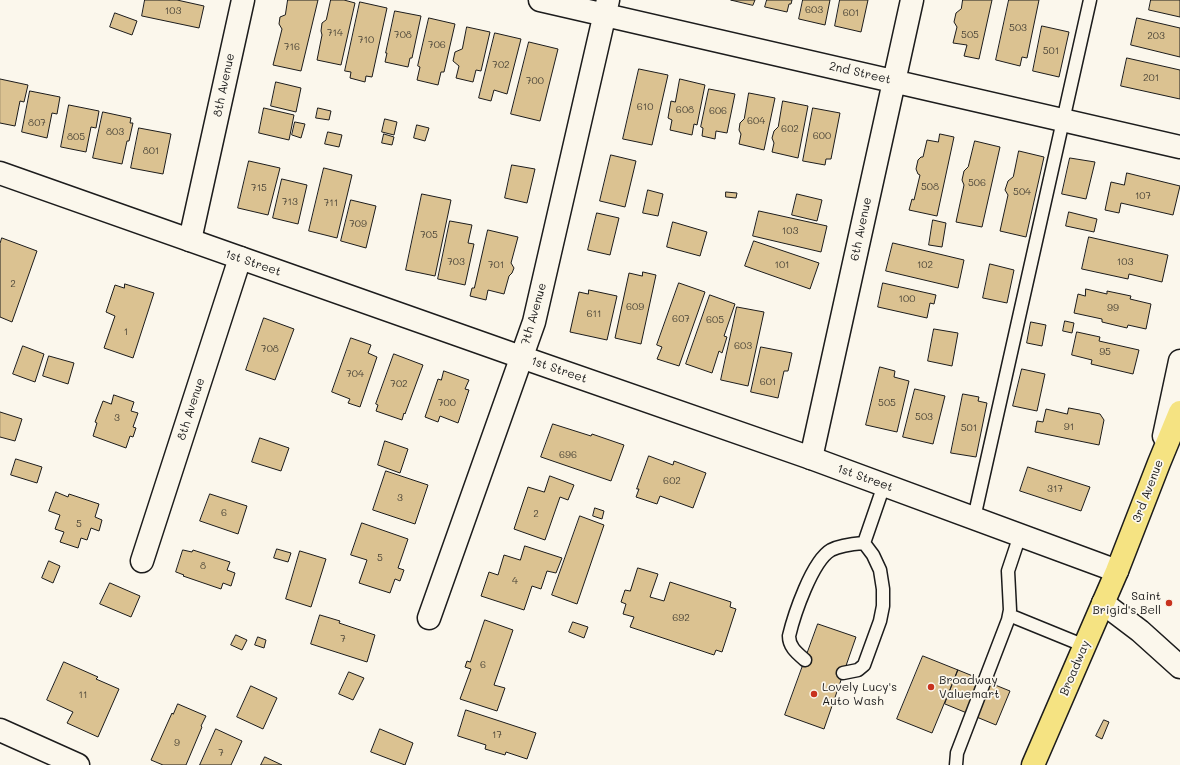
<!DOCTYPE html>
<style>
body{margin:0}
canvas{display:block;background:#fbf7ec}
</style>
<canvas width="1180" height="765"></canvas>
<script>
const g = document.querySelector('canvas').getContext('2d');
g.lineJoin = 'round';
function fill(path, color) {
  g.fillStyle = color;
  g.fill(path, 'evenodd');
}
function trace(path, color, width, dash) {
  g.strokeStyle = color;
  g.lineWidth = width;
  g.lineCap = dash ? 'butt' : 'round';
  g.setLineDash(dash || []);
  g.stroke(path);
}
function write(font, color, halo, rows, align = 'center') {
  g.font = font + ' Mali,sans-serif';
  g.lineWidth = 3.5;
  g.setLineDash([]);
  g.textBaseline = 'middle';
  g.strokeStyle = halo;
  g.fillStyle = color;
  for (const [text, x, y, turn = 0] of rows) {
    g.save();
    g.translate(x, y);
    g.rotate((+turn || 0) * Math.PI / 180);
    g.textAlign = isNaN(turn) ? turn : align;
    if (halo) g.strokeText(text, 0, 0);
    g.fillText(text, 0, 0);
    g.restore();
  }
}
const building = new Path2D(`
 M145 0H177L204 6 199 28 142 16Z
 M288 0H318L301 71 273 65 282 29 279 24 280 17 285 15Z
 M331 0H344L355 3 341 65 317 60 322 35 321 31 322 23 326 20Z
 M731 0H755L753 5Z
 M767 0H792L791 4H789L787 12 765 7Z
 M803 0H830L825 25 799 19Z
 M840 0H868L861 32 835 26Z
 M963 0H992L979 59 964 56 967 45 953 43 957 27 954 22 956 13 961 9Z
 M1009 0H1039L1027 58 1022 57 1020 66 996 60Z
 M1151 0H1180V17L1149 10Z
 M360 2 387 8 372 77 366 76 365 82 350 78 351 72 345 71Z
 M395 11 421 16 412 58H410L408 67 385 62 387 53H386Z
 M115 13 137 21 132 35 110 27Z
 M429 18 455 24 444 72H441L438 85 417 80 420 67 418 66Z
 M1137 18 1180 28V57L1131 45Z
 M1042 26 1069 32 1059 77 1033 71Z
 M467 27 490 32 481 71 476 70 473 82 456 78 459 66 453 61 455 52 462 49Z
 M495 33 521 39 507 94 494 90 491 101 479 98Z
 M529 42 558 49 540 121 511 114Z
 M1127 58 1180 70V99L1121 86Z
 M639 69 668 75 652 145 623 139Z
 M0 79 28 85 24 102 20 101 15 126 0 123Z
 M680 79 705 85 697 125 694 124 692 135 670 130 672 120 668 118 671 101 675 102Z
 M276 82 301 88 296 112 271 106Z
 M709 89 735 94 727 133 716 131 715 139 702 136 703 128 701 127Z
 M30 91 60 97 57 114 52 113 47 138 22 132Z
 M749 93 775 98 764 150 739 144 741 134 739 130 740 123 744 119Z
 M783 101 808 106 798 158 772 152 774 143 772 138 774 131 778 127Z
 M69 105 99 111 96 128 91 127 86 152 61 147Z
 M264 108 294 115 289 140 259 133Z
 M318 108 331 111 329 120 316 118Z
 M813 108 840 113 831 159H826L825 165 803 161Z
 M103 112 131 118 130 123H133L129 141H127L122 164 93 158Z
 M385 119 397 122 394 135 382 132Z
 M295 122 305 124 301 138 292 135Z
 M417 125 429 128 425 141 414 138Z
 M139 128 171 134 163 174 131 168Z
 M328 132 342 135 339 147 325 144Z
 M384 134 394 137 392 145 382 143Z
 M940 134 954 137 937 216 909 210 912 199 914 200 920 175 918 174 916 169 918 160 921 157H923L927 140 938 142Z
 M975 141 1000 147 982 227 956 222 964 185 962 180 964 171 968 167Z
 M1019 151 1044 157 1026 237 1000 231 1008 195 1005 190 1008 181 1013 177Z
 M611 155 636 161 625 207 600 201Z
 M1070 158 1095 162 1086 199 1062 194Z
 M249 161 280 168 268 215 238 208Z
 M512 165 535 169 527 203 505 198Z
 M324 168 352 175 337 238 309 231Z
 M1127 173 1180 186 1173 215 1121 203 1119 213 1105 210 1111 182 1124 185Z
 M282 179 307 185 298 224 273 218Z
 M648 190 663 194 658 216 643 213Z
 M726 192 737 193 736 198 726 197Z
 M422 194 451 200 435 276 406 270Z
 M797 194 822 200 817 221 792 215Z
 M351 200 376 206 366 248 341 241Z
 M759 211 827 226 821 252 753 236Z
 M1069 212 1097 219 1094 232 1066 226Z
 M597 213 619 218 610 255 588 250Z
 M933 220 946 223 942 247 929 245Z
 M450 221 472 225 468 243 474 244 465 285 438 279Z
 M673 222 707 232 700 256 667 247Z
 M488 230 518 237 511 263 514 268 512 273 509 276 504 294 488 290 486 300 470 296 472 288H474Z
 M1089 237 1168 255 1162 282 1129 274 1128 279 1082 269Z
 M2 238 37 251 12 322 0 317V244Z
 M754 241 819 263 810 289 745 266Z
 M893 243 964 260 958 288 886 271Z
 M990 264 1014 270 1007 303 983 298Z
 M643 272 656 275 641 344 615 338 629 273 642 276Z
 M679 283 705 292 679 366 657 359 662 347 657 345Z
 M883 283 936 295 934 304 930 303 927 318 878 307Z
 M125 284 154 293 133 358 104 348 115 316 106 312 115 285 124 288Z
 M1086 289 1107 294V291L1131 296 1130 299 1151 304 1146 329 1128 325 1127 328 1102 322V319L1074 313 1078 294 1085 296Z
 M589 290 617 296 607 340 570 332 579 292 588 294Z
 M710 295 735 304 724 336 727 337 722 353 719 351 712 373 686 364Z
 M737 307 764 312 748 386 721 380Z
 M264 318 294 329 275 380 246 370Z
 M1065 321 1074 323 1072 333 1063 331Z
 M1031 322 1046 325 1042 346 1027 343Z
 M934 329 958 333 952 366 928 361Z
 M1077 332 1100 337 1099 341 1139 350 1133 374 1091 364 1092 360 1072 355Z
 M351 338 371 345 368 353 377 357 360 407 348 403 350 399 332 392Z
 M23 346 44 354 35 382 13 374Z
 M761 347 792 353 788 371H784L778 398 751 392Z
 M394 354 423 365 405 414 404 413 402 420 376 411 378 405 376 404Z
 M49 356 74 363 68 384 43 376Z
 M880 367 895 371 894 377 909 381 897 432 866 425Z
 M1022 369 1045 374 1037 411 1013 406Z
 M444 371 469 380 465 389 469 390 458 423 440 416 438 422 425 417 438 379 441 380Z
 M915 389 945 396 933 444 903 437Z
 M963 394 979 397 978 401 987 403 976 457 951 453Z
 M114 395 134 402 131 411 138 413 133 427 136 428 133 437 130 436 126 448 93 436 97 423 95 422 103 401 111 404Z
 M1069 408 1100 414 1104 420 1099 445 1035 432 1037 421 1043 422 1046 409 1067 414Z
 M0 412 22 419 15 441 0 437Z
 M553 424 591 436 592 434 624 445 611 481 541 457Z
 M260 438 289 448 281 471 252 462Z
 M385 441 408 449 400 473 378 465Z
 M649 456 673 465 674 461 706 473 693 508 660 496 657 504 636 497 639 489H637Z
 M16 459 42 467 37 483 11 475Z
 M1028 467 1090 487 1081 511 1020 491Z
 M386 471 428 485 415 524 373 510Z
 M550 476 574 485 568 500 560 497 545 540 514 529 528 487 544 492Z
 M56 492 68 497 69 494 99 504 95 517 102 520 99 531 91 528 87 540 81 538 78 548 60 542 64 532 55 529 60 515 49 511Z
 M210 494 247 506 238 534 200 521Z
 M595 508 604 511 602 519 593 516Z
 M580 516 604 525 577 604 552 595Z
 M362 523 408 539 398 568 404 570 400 581 395 579 390 593 359 583 367 560 351 555Z
 M525 546 562 558 556 573 547 571 541 589 532 586 524 610 481 596 489 572 498 575 504 555 520 560Z
 M277 549 291 553 288 562 274 558Z
 M183 550 192 552 193 550 230 562 227 570 235 573 231 586 223 583 221 589 183 576 184 575 176 572Z
 M300 551 326 559 311 607 286 599Z
 M49 561 60 566 53 583 42 578Z
 M638 568 658 574 650 597 664 601 670 582 731 602 730 607 736 609 722 652 716 650 714 655 630 627 634 617 623 614 626 604 621 602 625 590 630 591Z
 M110 583 140 596 131 617 100 604Z
 M320 615 340 621 339 623 375 635 367 662 311 644Z
 M485 620 513 630 494 685 505 688 497 711 460 699 471 669 465 667 467 661 470 662Z
 M573 622 588 627 584 638 569 632Z
 M818 624 856 637 824 729 785 715Z
 M236 635 247 640 242 650 231 645Z
 M258 637 266 640 264 648 255 645Z
 M923 656 958 670 932 733 897 719Z
 M64 662 98 677 96 679 119 689 98 737 67 723 73 712 47 700Z
 M958 670 1010 691 996 725 945 704Z
 M349 672 364 678 353 700 339 694Z
 M251 686 277 698 263 729 237 717Z
 M178 704 206 716 201 726 202 727 186 765H163L151 760 172 713 173 714Z
 M466 710 536 733 527 759 506 752 505 755 485 749 486 745 458 736Z
 M1104 720 1109 722 1102 739 1096 736Z
 M216 729 242 741 231 765H200Z
 M380 729 413 743 405 765 371 752Z
 M265 757 282 765H261Z`);
fill(building, '#dbc291');
trace(building, '#1c1c1c', 1);
const service = new Path2D(`
 M974 518 1090 0
 M864 543 884 485
 M1009 615 1085 646
 M805 660C797 653 789 647 789 636 794 615 812 561 831 550 841 545 853 544 864 543L873 555 880 570 883 589V606L880 621 864 665 858 670 843 673
 M956 765 957 753 1008 620 1010 610 1008 571 1020 535`);
const minor = new Path2D(`
 M540 0 1180 147
 M190 240 243 0
 M1164 436 1180 361
 M811 458 912 0
 M142 561 240 258
 M1103 603 1140 631 1180 667
 M429 618 534 322 608 0
 M0 730 78 765`);
const tertiary = new Path2D(`
 M0 173 521 357 811 458 1117 571`);
const primary = new Path2D(`
 M1033 765 1117 571 1159 463 1180 412`);
trace(service, '#1c1c1c', 15);
trace(minor, '#1c1c1c', 25);
trace(tertiary, '#1c1c1c', 25);
trace(primary, '#1c1c1c', 25);
trace(service, '#fbf7ec', 12);
trace(minor, '#fbf7ec', 22);
trace(tertiary, '#fbf7ec', 22);
trace(primary, '#f5e382', 22);
for (const [x, y, r, color] of [
 [1169,603,4,"#c8321e"],
 [931,687,4,"#c8321e"],
 [814,694,4,"#c8321e"]
]) {
  const dot = new Path2D();
  dot.arc(x, y, r, 0, 2 * Math.PI);
  g.fillStyle = color;
  g.fill(dot);
  trace(dot, '#fbf7ec', 1.5);
}
write('10px', '#4c4639', null, [
 ["603",814,10],
 ["103",173,11],
 ["601",851,13],
 ["503",1018,28],
 ["714",335,33],
 ["708",403,35],
 ["505",970,35],
 ["203",1156,36],
 ["710",366,40],
 ["706",437,45],
 ["716",292,47],
 ["501",1051,51],
 ["702",501,65],
 ["201",1151,78],
 ["700",535,81],
 ["610",645,107],
 ["608",685,110],
 ["606",718,111],
 ["604",756,121],
 ["807",37,123],
 ["602",790,129],
 ["803",115,132],
 ["600",822,136],
 ["805",76,137],
 ["801",151,151],
 ["506",977,183],
 ["508",930,187],
 ["715",259,188],
 ["504",1022,192],
 ["107",1143,196],
 ["713",290,202],
 ["711",331,203],
 ["709",358,224],
 ["103",790,231],
 ["705",429,235],
 ["703",456,262],
 ["103",1125,262],
 ["701",496,265],
 ["101",782,265],
 ["102",925,265],
 ["2",13,284],
 ["100",907,299],
 ["609",635,307],
 ["99",1113,308],
 ["611",594,314],
 ["607",681,319],
 ["605",715,320],
 ["1",126,332],
 ["603",743,346],
 ["708",270,349],
 ["95",1105,352],
 ["704",355,374],
 ["601",768,382],
 ["702",399,384],
 ["700",447,403],
 ["505",887,403],
 ["503",924,417],
 ["3",117,418],
 ["91",1069,427],
 ["501",969,428],
 ["696",568,455],
 ["602",672,481],
 ["317",1055,489],
 ["3",400,498],
 ["6",224,513],
 ["2",536,514],
 ["5",79,524],
 ["5",380,558],
 ["8",203,566],
 ["4",515,581],
 ["692",681,618],
 ["7",343,639],
 ["6",483,665],
 ["11",83,695],
 ["17",497,735],
 ["9",177,743],
 ["7",221,753]
]);
write('12px', '#1c1c1c', '#fbf7ec', [
 ["2nd Street",860,73,13],
 ["8th Avenue",224,85,-78],
 ["6th Avenue",861,229,-78],
 ["1st Street",253,263,19],
 ["7th Avenue",534,314,-74],
 ["1st Street",559,370,19],
 ["8th Avenue",191,409,-72],
 ["1st Street",865,478,20],
 ["3rd Avenue",1148,491,-69],
 ["Broadway",1075,668,-67]
]);
write('12px', '#1c1c1c', '#fbf7ec', [
 ["Saint",1161,596,"right"],
 ["Brigid's Bell",1161,610,"right"],
 ["Broadway",939,680],
 ["Valuemart",939,694],
 ["Lovely Lucy's",822,687],
 ["Auto Wash",822,701]
], 'left');
</script>
